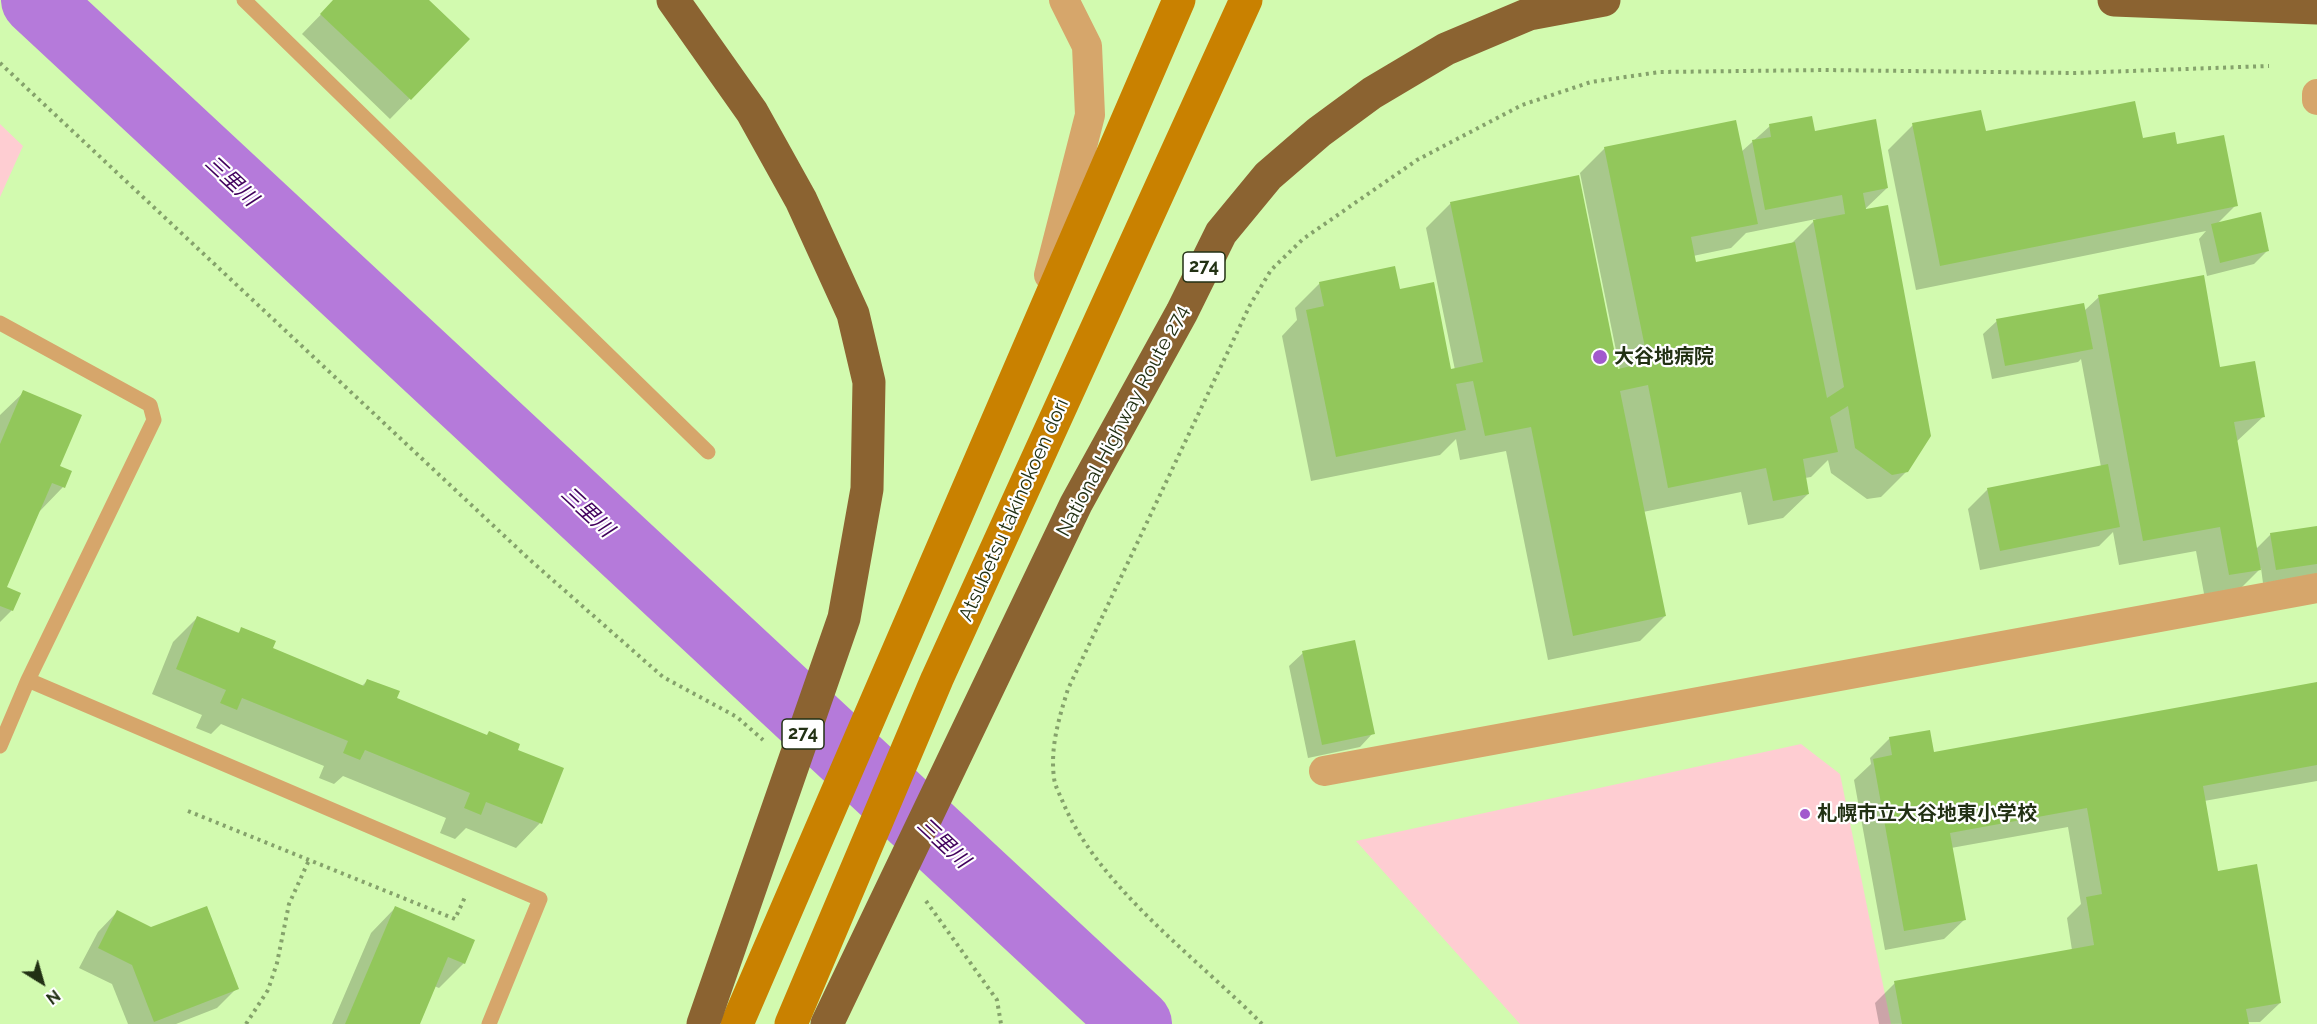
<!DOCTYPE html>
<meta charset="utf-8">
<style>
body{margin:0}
#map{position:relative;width:2317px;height:1024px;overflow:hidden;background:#d2faaf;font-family:Raleway,sans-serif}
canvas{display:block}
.north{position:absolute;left:12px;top:952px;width:60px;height:60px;-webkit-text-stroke:4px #fff;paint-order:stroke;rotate:143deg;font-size:16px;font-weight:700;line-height:24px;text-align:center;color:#223114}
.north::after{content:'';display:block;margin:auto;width:21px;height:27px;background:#223114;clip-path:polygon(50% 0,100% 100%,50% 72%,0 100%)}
</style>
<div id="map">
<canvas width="2317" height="1024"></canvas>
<div class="north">N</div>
</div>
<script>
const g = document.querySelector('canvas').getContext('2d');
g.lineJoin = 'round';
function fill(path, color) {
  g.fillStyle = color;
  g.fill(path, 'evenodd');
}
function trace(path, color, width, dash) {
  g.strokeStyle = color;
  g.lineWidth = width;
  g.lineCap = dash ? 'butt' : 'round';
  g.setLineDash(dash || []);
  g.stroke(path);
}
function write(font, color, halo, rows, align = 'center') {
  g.font = font + ' Raleway,"Noto Sans JP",sans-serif';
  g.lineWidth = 4.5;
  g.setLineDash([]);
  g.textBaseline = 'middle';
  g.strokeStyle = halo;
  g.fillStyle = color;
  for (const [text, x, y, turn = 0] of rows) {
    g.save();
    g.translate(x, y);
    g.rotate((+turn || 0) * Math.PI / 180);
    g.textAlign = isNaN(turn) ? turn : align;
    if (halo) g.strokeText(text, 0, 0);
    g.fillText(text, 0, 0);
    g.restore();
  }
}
fill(new Path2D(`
 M0 124 23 146 0 197Z
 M1801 744 1840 774 1891 1024H1520L1356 841Z`), '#fecdd2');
fill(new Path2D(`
 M335 0H427L468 39 390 119 302 34Z
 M1913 125 1984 133 2142 140 2176 145 2236 205 2217 224 2268 250 2254 264 2207 276 2199 239 2206 231 1916 290 1888 150Z
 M1770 126 1814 133 1887 188 1863 211 1906 472 1881 497 1867 499 1831 473 1828 460 1811 477 1805 478 1808 494 1783 518 1748 525 1741 492 1643 512 1665 616 1640 641 1548 660 1506 451 1460 460 1456 439 1440 455 1311 481 1282 336 1297 320 1295 308 1320 283 1398 290 1450 371 1455 370 1426 228 1451 203 1617 370H1620L1580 173 1605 148 1741 152ZM1816 219 1791 244 1695 264 1693 256 1731 248 1746 233Z
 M2099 297 2219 369 2264 416 2236 442 2256 549 2271 534 2317 527V575L2263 583 2261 568 2235 594 2205 599 2196 551 2119 565 2113 532 2099 546 1980 570 1968 509 1988 489 2101 467 2081 359 2078 362 1992 379 1983 334 1997 321 2084 311Z
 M24 392 58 467 63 487 38 513 5 588 12 610 0 622V415Z
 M197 618 237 634 242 629 271 649 362 686 368 680 395 699 516 751 540 823 516 848 466 828 455 839 440 833 446 818 343 776 334 784 319 778 324 766 221 724 211 734 196 728 202 715 152 694 173 642Z
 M1303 653 1373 733 1360 747 1308 758 1289 666Z
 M2317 684V781L2204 801 2217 873 2280 1003 2260 1022 1879 1024 1875 1003 1895 983 2072 950 2067 918 2081 904 2068 827 1951 848 1964 920 1944 939 1885 950 1854 780 1871 764 1870 758 1890 738 1933 754Z
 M395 908 464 963 439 988 434 986 418 1024H332L371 933Z
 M117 912 237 988 217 1008 176 1024H128L112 984 79 968 98 932Z`), '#0003');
trace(new Path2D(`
 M36 0 1137 1024`), '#b57ada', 70);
fill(new Path2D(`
 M333 0H429L470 39 411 100 320 14Z
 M2135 101 2143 138 2175 132 2177 144 2224 135 2238 206 1940 266 1912 123 1981 110 1986 131Z
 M1812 116 1815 131 1876 119 1888 188 1863 193 1866 209 1888 205 1931 436 1908 472 1892 475 1855 448 1848 406 1830 417 1838 452 1803 459 1809 494 1773 501 1766 468 1668 488 1648 385 1620 391 1666 616 1573 636 1531 427 1485 436 1473 381 1456 384 1466 430 1336 457 1306 310 1324 306 1319 282 1395 266 1400 289 1434 282 1451 369 1483 362 1450 202 1579 175 1618 369 1648 362 1604 147 1736 120 1758 224 1691 237 1696 262 1795 242 1827 398 1844 387 1813 220 1845 214 1842 195 1765 210 1752 140 1771 137 1769 124Z
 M2261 212 2269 251 2220 263 2211 224Z
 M2204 275 2220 367 2255 361 2265 417 2234 422 2261 570 2229 575 2220 527 2143 541 2098 295Z
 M2084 303 2093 349 2005 366 1996 319Z
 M23 390 82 415 60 466 72 471 65 488 52 483 7 587 21 593 13 611 0 606V444Z
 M2108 464 2120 527 2000 551 1987 488Z
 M2317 526V564L2276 570 2270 533Z
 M197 616 239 633 241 627 276 641 273 648 364 686 367 679 400 691 397 698 487 735 489 731 520 744 518 750 564 768 542 824 486 802 481 815 464 808 470 793 365 750 360 760 343 753 348 741 242 698 237 710 220 703 226 690 176 669Z
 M1355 640 1375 734 1322 745 1302 651Z
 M2317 682V765L2203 786 2218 871 2257 864 2281 1003 2246 1009 2249 1024H1902L1894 981 2094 945 2086 897 2102 894 2087 808 1950 833 1966 920 1904 931 1873 759 1892 755 1889 737 1930 730 1934 752Z
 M207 906 239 989 154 1022 132 965 98 948 117 910 151 927Z
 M395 906 475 940 465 964 448 957 420 1024H345Z`), '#92c75b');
trace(new Path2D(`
 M0 63 530 560 663 677 737 717 763 740
 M188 811 455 919 465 897
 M926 901 997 1000 1001 1024
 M246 1024 268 990 277 963 289 904 309 860
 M1262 1024C1197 958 1097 886 1062 800 1059 793 1055 786 1054 778 1050 747 1059 718 1068 689L1250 305 1271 270 1303 239 1417 160 1522 105 1591 82 1660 72 1825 70 2074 73 2269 66`), '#85a26b', 4, [3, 4.5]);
trace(new Path2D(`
 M244 0 708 452
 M0 323 150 405 154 420 28 680 0 746
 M28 680 540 899 489 1024`), '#d6a66b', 15);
trace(new Path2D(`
 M2317 94V100
 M1049 275 1090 115 1087 46 1064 0
 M1324 771 2317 588`), '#d6a66b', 30);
trace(new Path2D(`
 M737 1024 1179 0
 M791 1024 937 679 1246 0`), '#c98100', 33);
trace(new Path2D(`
 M673 0 752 112 801 200 853 314 869 382 867 489 844 618 703 1024
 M2114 0 2317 8
 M827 1024 1076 504 1182 312 1221 233 1268 176 1319 132 1372 93 1446 49 1529 14 1604 0`), '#8b6331', 33);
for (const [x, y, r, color] of [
 [1600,357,8,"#a259cd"],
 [1805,814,6,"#a259cd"]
]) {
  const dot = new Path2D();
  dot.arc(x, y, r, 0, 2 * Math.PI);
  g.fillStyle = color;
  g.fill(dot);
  trace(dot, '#fff', 2);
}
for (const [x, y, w] of [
 [1204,267,42],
 [803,734,42]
]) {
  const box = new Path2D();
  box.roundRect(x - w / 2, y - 15, w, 30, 4.5);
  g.fillStyle = '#fff';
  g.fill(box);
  trace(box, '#223114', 1.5);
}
write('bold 18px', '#223114', null, [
 ["274",1204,267],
 ["274",803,734]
]);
write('bold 20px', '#223114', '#fff', [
 ["大谷地病院",1614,357],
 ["札幌市立大谷地東小学校",1817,814]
], 'left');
write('20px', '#223114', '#fff', [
 ["National Highway Route 274",1123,421,-62],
 ["Atsubetsu takinokoen dori",1014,510,-66]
]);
write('italic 21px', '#41005d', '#fff', [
 ["三里川",231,181,43],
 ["三里川",587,512,43],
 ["三里川",943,843,43]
]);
</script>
